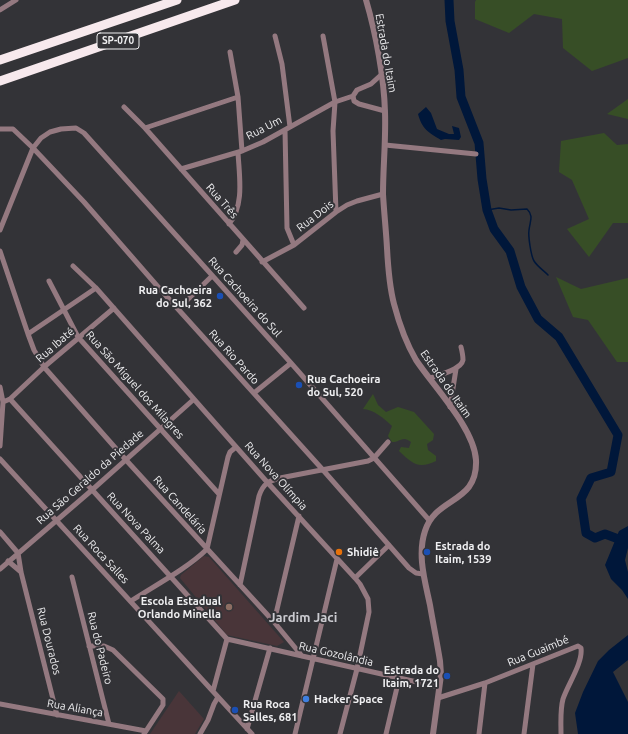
<!DOCTYPE html>
<meta charset="utf-8">
<style>
body{margin:0}
canvas{display:block;background:#333337}
</style>
<canvas width="628" height="734"></canvas>
<script>
const g = document.querySelector('canvas').getContext('2d');
g.lineJoin = 'round';
function fill(path, color) {
  g.fillStyle = color;
  g.fill(path, 'evenodd');
}
function trace(path, color, width, dash) {
  g.strokeStyle = color;
  g.lineWidth = width;
  g.lineCap = dash ? 'butt' : 'round';
  g.setLineDash(dash || []);
  g.stroke(path);
}
function write(font, color, halo, rows, align = 'center') {
  g.font = font + ' Ubuntu,sans-serif';
  g.lineWidth = 4;
  g.setLineDash([]);
  g.textBaseline = 'middle';
  g.strokeStyle = halo;
  g.fillStyle = color;
  for (const [text, x, y, turn = 0] of rows) {
    g.save();
    g.translate(x, y);
    g.rotate((+turn || 0) * Math.PI / 180);
    g.textAlign = isNaN(turn) ? turn : align;
    if (halo) g.strokeText(text, 0, 0);
    g.fillText(text, 0, 0);
    g.restore();
  }
}
fill(new Path2D(`
 M204 556 209 557 284 642 277 646 227 635 180 578 181 575Z
 M179 691 204 719 195 734H150Z`), '#493539');
fill(new Path2D(`
 M476 0H628V58L592 71 563 48 562 19 534 14 509 33 475 19V2Z
 M628 99V119L607 114Z
 M604 133 617 145 628 144V223H613L589 257 567 229 589 219 572 180 559 172 561 141Z
 M556 277 581 289 628 278V362H617L588 320 573 317Z
 M373 394 378 405 386 412 398 407 414 412 434 434 433 440 427 444 428 450 436 456V461C418 470 412 463 399 451L401 447 409 448 411 442C403 435 400 442 392 442L388 436 392 426C385 419 373 409 363 409Z`), '#374e26');
fill(new Path2D(`
 M426 107 431 113 437 129 449 134H454L452 126 459 128 461 137 459 140 445 139 441 140C428 132 422 129 418 114Z
 M628 526V548L625 560 628 572V599L622 590 611 579 605 565 619 531Z
 M628 635V660L613 672 628 702V734H578L575 713 583 692 598 661 609 650Z`), '#00173a');
trace(new Path2D(`
 M487 210 499 208 511 210 527 209C534 216 530 221 529 230 528 236 531 256 534 261 537 266 544 271 548 275`), '#00173a', 1.5);
trace(new Path2D(`
 M449 0 450 21 459 70 461 97 479 143 482 179 487 210 494 229 510 251 521 287 538 319 559 337 618 435 611 472 591 478 581 499 586 533 595 538 605 534 621 540`), '#00173a', 9);
trace(new Path2D(`
 M0 10 16 0
 M275 36 282 64 290 127
 M323 36 335 102 333 131 336 212
 M230 52 238 97 242 151
 M382 74 371 84 357 90 353 96 354 101 359 104 385 111
 M124 107 145 128 304 308
 M145 128 238 97
 M0 129H13L33 148 84 202 159 288 323 470 409 568 416 573 423 574
 M285 130 287 228 294 245
 M385 145 476 154
 M181 169 242 151 263 142 335 102 353 96
 M229 224C245 205 239 175 238 152
 M0 230 33 148 41 138 50 132 61 129 76 128 84 133 291 363 429 520
 M0 251 28 334 34 350 44 367 126 460 274 622 302 656
 M236 252 242 245 243 240
 M262 262 294 245 336 212 347 205 357 201 383 194
 M73 266 96 288 267 482 355 578 360 584 368 599 369 612 357 669 340 734
 M49 281 78 337 219 494
 M178 309 212 276
 M28 334 96 288
 M430 378C438 375 461 370 463 360 463 356 462 351 461 347
 M0 387 3 402 0 446
 M254 393 291 363
 M10 399 44 367 114 308
 M3 402 10 399 227 639
 M450 407 456 369
 M0 459 252 734
 M0 532 18 553 21 572 57 715
 M8 561 21 572
 M0 569 92 490 193 400
 M72 577 109 724
 M355 578 389 545
 M240 585 259 496C263 484 268 481 280 478L368 461 374 458 388 442
 M131 601C154 586 188 568 207 549L228 457 230 452 236 447
 M274 622 299 516
 M227 639 439 687
 M89 646H104L113 650 163 699V705L144 734
 M213 691 227 639
 M438 698 485 683 578 646 581 648C583 663 568 684 563 699 560 710 561 722 561 734
 M0 704 146 731
 M247 729 270 648
 M200 734 208 720 214 704 218 697
 M295 734 337 559
 M386 734 399 679
 M479 734 485 683
 M524 734 533 664`), '#947980', 5);
trace(new Path2D(`
 M366 0C376 34 384 77 385 112 386 140 383 167 383 194 384 212 386 230 387 248 388 267 389 285 394 304 399 323 406 343 416 360 434 387 474 428 476 460 478 504 436 496 425 531 417 555 425 581 430 605 433 623 437 642 440 661L441 675 433 734`), '#947980', 6);
trace(new Path2D(`
 M0 60 177 0
 M0 81 235 0`), '#f7e9ed', 9);
for (const [x, y, r, color] of [
 [220,296,4,"#1a4fb4"],
 [299,385,4,"#1a4fb4"],
 [339,552,4,"#e8710a"],
 [427,552,4,"#1a4fb4"],
 [229,607,4,"#8d6e63"],
 [447,676,4,"#1a4fb4"],
 [306,699,4,"#3f7fe0"],
 [235,710,4,"#1a4fb4"]
]) {
  const dot = new Path2D();
  dot.arc(x, y, r, 0, 2 * Math.PI);
  g.fillStyle = color;
  g.fill(dot);
  trace(dot, '#333337', 1.5);
}
for (const [x, y, w] of [
 [118,41,42]
]) {
  const box = new Path2D();
  box.roundRect(x - w / 2, y - 8, w, 16, 3);
  g.fillStyle = '#333337';
  g.fill(box);
  trace(box, '#efeff1', 1);
}
write('bold 10px', '#efeff1', null, [
 ["SP-070",118,41]
]);
write('11px', '#efeff1', '#333337', [
 ["Estrada do Itaim",386,53,80],
 ["Rua Um",264,128,-27],
 ["Rua Três",222,201,49],
 ["Rua Dois",315,216,-38],
 ["Rua Cachoeira do Sul",245,297,48],
 ["Rua Ibaté",55,345,-41],
 ["Rua Rio Pardo",234,357,48],
 ["Estrada do Itaim",446,384,55],
 ["Rua São Miguel dos Milagres",135,385,48],
 ["Rua Nova Olímpia",276,476,48],
 ["Rua São Geraldo da Piedade",90,477,-41],
 ["Rua Candelária",180,505,48],
 ["Rua Nova Palma",136,523,47],
 ["Rua Roca Salles",101,554,47],
 ["Rua Dourados",49,641,76],
 ["Rua do Padeiro",100,648,76],
 ["Rua Guaimbé",538,651,-22],
 ["Rua Gozolândia",336,654,13],
 ["Rua Aliança",75,708,10]
]);
write('bold 11px', '#efeff1', '#333337', [
 ["Rua Cachoeira",212,290,"right"],
 ["do Sul, 362",212,303,"right"],
 ["Rua Cachoeira",307,379],
 ["do Sul, 520",307,392],
 ["Estrada do",435,546],
 ["Itaim, 1539",435,559],
 ["Shidiê",347,552],
 ["Escola Estadual",221,601,"right"],
 ["Orlando Minella",221,614,"right"],
 ["Estrada do",439,670,"right"],
 ["Itaim, 1721",439,683,"right"],
 ["Hacker Space",314,699],
 ["Rua Roca",243,704],
 ["Salles, 681",243,717]
], 'left');
write('bold 13px', '#cbcbd0', '#333337', [
 ["Jardim Jaci",303,618]
]);
</script>
